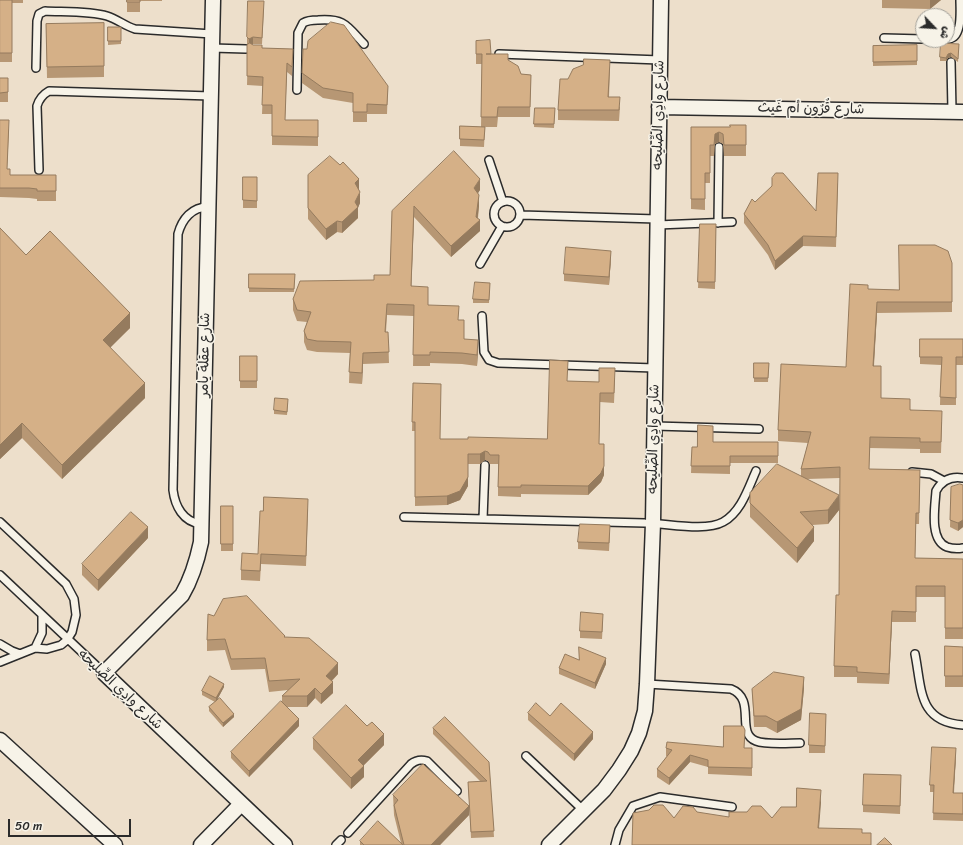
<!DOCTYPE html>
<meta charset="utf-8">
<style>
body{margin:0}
#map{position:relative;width:963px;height:845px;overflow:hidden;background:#eddfcb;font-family:Sriracha,"Playpen Sans Arabic",sans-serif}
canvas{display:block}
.north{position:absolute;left:915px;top:8px;width:40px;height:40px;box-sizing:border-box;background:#f7f3e8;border:1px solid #a5a39c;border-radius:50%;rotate:115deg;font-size:11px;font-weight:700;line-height:16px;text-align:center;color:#2b2b2b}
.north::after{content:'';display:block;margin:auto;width:14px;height:18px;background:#2b2b2b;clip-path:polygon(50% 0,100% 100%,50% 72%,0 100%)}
.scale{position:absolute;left:8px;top:819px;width:123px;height:18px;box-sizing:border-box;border:2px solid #2b2b2b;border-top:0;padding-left:5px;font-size:12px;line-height:14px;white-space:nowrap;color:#2b2b2b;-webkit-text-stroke:3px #f7f3e8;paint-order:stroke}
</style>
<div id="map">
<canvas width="963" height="845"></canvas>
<div class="north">ش</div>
<div class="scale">50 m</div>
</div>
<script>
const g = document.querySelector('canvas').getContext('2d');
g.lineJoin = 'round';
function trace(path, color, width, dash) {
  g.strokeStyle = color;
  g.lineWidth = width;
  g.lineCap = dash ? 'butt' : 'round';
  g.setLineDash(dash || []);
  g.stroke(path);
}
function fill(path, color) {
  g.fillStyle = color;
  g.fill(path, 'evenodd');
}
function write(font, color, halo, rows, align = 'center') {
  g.font = font + ' Sriracha,"Playpen Sans Arabic",sans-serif';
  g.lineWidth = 3;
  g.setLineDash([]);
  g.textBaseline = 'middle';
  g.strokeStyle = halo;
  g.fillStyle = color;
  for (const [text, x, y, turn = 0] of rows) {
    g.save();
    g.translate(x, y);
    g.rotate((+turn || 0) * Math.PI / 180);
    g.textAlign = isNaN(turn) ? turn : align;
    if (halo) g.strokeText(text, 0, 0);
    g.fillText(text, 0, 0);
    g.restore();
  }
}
const lane = new Path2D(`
 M884 38 923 39
 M947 39C963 39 960 11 960 0
 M212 48 246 49
 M499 54 660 60
 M951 62 952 111
 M36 68 37 21 39 14 45 11C63 12 91 11 107 16 117 19 125 26 135 29L212 34
 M297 90 298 33 303 23C308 20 313 20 318 20 345 18 347 26 364 44
 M489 160 503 202
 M39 170 37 106C39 99 42 95 49 91L211 96
 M494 214a13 13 0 1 1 26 0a13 13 0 1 1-26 0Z
 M521 215 657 219
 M718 223 719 147
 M657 225 732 222
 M480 264 502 226
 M482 316 484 352 489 360 498 363 655 368
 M655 426 759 429
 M912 472 931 474 944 481
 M963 478C951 476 942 480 936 491 935 507 929 540 947 547 953 549 958 549 963 548
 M404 517C485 519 565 521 645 523 666 523 705 532 723 522 741 512 748 489 756 471
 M483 519 485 465
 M0 522 66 584 74 599 76 615 72 632 67 640 61 645 47 649 35 648 0 662
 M201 524C183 522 175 506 173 490L178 234C182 219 192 207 208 207
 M0 575 104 673
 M0 644 12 651 20 654
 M35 648 42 633V616
 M915 654C922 689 918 722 963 725
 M647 684 731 689C757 699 735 733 756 741 766 745 789 743 800 743
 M526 756 583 810
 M348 833 411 764C416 760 420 759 427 761L457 791
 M336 845 341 840
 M615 845 619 830 633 806 660 797 732 807`);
const street = new Path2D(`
 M213 0 201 542C197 561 192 578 182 595L104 673 285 845
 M659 107 963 112
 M0 740 115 845
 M201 845 241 804
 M549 845 604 790 619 770 631 751 639 733 645 711 647 684 653 523 661 0`);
trace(lane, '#2b2b2b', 10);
trace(street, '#2b2b2b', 17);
trace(lane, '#f7f3e8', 7);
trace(street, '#f7f3e8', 14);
fill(new Path2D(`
 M0 0H23V3H12V62H0Z
 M105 0H162V1H140V12H127V0Z
 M882 0H941L930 9 882 8Z
 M264 8 262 44H253L252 45 262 48 293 49 292 76 287 72 285 120H318V146L272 145V114H262L263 86 247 85 248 45 247 44V37Z
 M104 23V77L47 78 46 24Z
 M108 27H121V44L108 45Z
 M476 41 491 54 508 60 521 74 531 75 530 117H498L497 127H481L482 64H476Z
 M959 44 958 62 951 57 948 58 946 61H940V57Z
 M917 45V65L873 66V46Z
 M303 49 388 86 387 114H367V122H353V103L323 98 302 83Z
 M610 70 609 97 620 107 619 121 558 120V110L568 79Z
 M0 78 8 92V102H0Z
 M535 108H555L554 128 534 127Z
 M0 120 9 130 7 169 10 175H56V201H37V199L29 198 0 197Z
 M746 125V156H724L723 144 719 142 715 144 714 156H710V183H705V210L691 209V127H730Z
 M460 126 485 127 484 147 460 146Z
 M308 175 359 190 360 203 358 207V218L342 233 337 232 326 240 308 219Z
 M243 177H257V208H243Z
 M772 178 816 211 838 183 836 247 803 246 775 270 768 255 744 223V214L772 187Z
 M480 190 478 193 479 206 478 218 480 231 451 257 414 217 411 286 428 305 458 320 464 339 478 350 477 366 462 364 430 363V366H413L414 316 387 315 386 332H388L389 363 363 364 362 384 349 383 350 353 317 352 307 350 304 342V331L307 322 297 321 293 310V299L374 280 390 275 392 211Z
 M700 224H716L715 289 698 288Z
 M0 228 26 255 130 328 110 347 145 398 62 479 22 438 0 459Z
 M611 258 609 285 564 281V274Z
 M952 263V312L877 313 874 366 881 398 942 422 941 453H920V449L870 448 869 469 920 470 919 524H916L915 558 963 559V639H945V597H916V622H892L889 684 857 683V677H834V666L839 595 840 478 807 479 839 510 828 524 812 525 814 541 797 563 750 517V493L801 476V469L808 443 778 441V430L846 367 868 289 899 290Z
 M249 274H295L294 292H249Z
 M490 283 489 303H473V299Z
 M920 339H963V365H956V405H940L941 365 920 364Z
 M240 356H257V388H240Z
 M754 363H769L768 382H754Z
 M615 378 614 403 600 402 599 444 604 475 601 482 588 495 521 494V497L498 496V464H490L488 461 485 460 480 464H468V486L460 500 447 505 415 506V431H412L413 383 440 439H547L568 381 599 382Z
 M288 403 287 415 274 414V410Z
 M713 442H778V463H730V474L691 473 692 447H697Z
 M963 485V527L958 531 950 527 951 487Z
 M221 506H233V551H221Z
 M308 509 306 566 261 564 260 581 241 580V570Z
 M610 533 609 551 578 549V542Z
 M148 538 98 591 82 575V564Z
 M214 616 285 637 338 674 332 681 333 693 321 704 315 698 307 707H287L299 726 249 777 231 758V752L282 702V696L288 690 269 692 265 669 231 670 225 650 207 651V640Z
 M603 621 602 639 580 638V631Z
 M945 646 963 647V687H945Z
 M579 660 606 664 595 689 559 674V668Z
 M224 687 216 701 234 717 223 727 209 711V707L215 702 202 695V691Z
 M804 688 801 720 777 733 766 727H754L752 689Z
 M528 713 550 716 593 739 574 761 528 720Z
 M826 714 825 753H809V745Z
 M433 728 489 762 494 837 471 838 468 782H481L433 734Z
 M313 738 384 745 364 765V777L351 789 313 749Z
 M745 738 744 748H752V776L708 774V767L690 762 669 785 657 777V769L667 756H666V748L723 747Z
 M956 756 954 793H963V821L933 820 934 792H930V785Z
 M901 783 900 814 863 812V805Z
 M393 795 469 815 440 845H360V841L401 843 394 815Z`), '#b79774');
fill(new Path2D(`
 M930 0H941L930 9Z
 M253 37V44L249 46V39Z
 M951 53V57L948 58 946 61V58L948 54Z
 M719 132V142L715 144 714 156 715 134Z
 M359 179V190L355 194V183Z
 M480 179V190L474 199V188Z
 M360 192V203L358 208V207V218L342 233V222L355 202Z
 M479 195V206L477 222 480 220V231L451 257V246L476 217Z
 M414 206V217L411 297V286Z
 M337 221V232L326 240V229Z
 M803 236V246L775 270V261Z
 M611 251V258L609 285V277Z
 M877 302V313L873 377V366Z
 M130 313V328L103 355V340Z
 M478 340V350L477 366V355Z
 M363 353V364L362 384V373Z
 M145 383V398L62 479V465Z
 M22 423V438L0 459V445Z
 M485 451V460L480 464V454Z
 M468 454V486L460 500 447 505V496Z
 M604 466V475L601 482 588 495V486Z
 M839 495V510L828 524V510Z
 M963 520V527L958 531V523Z
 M148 527V538L98 591V580Z
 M814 527V541L797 563V548Z
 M892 611V622L889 684V674Z
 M606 658V664L595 689V683Z
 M338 663V674L326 686V676Z
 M804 677V688L801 720 777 733V722Z
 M333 682V693L321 704V694Z
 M224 684V687L216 702V698Z
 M315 688V698L307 707V696Z
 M234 714V717L223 727V723Z
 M299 719V726L249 777V771Z
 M593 732V739L574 761V754Z
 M384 734V745L358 771V760Z
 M956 748V756L953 800V793Z
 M690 755V762L669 785V778Z
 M364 766V777L351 789V778Z
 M821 790V803L818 841V828Z
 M469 806V815L440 845H431Z`), '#957b5e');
const building = new Path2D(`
 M0 0H12V53H0Z
 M127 0H140V2H127Z
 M248 1H264L262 38 253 37 249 39 247 37Z
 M331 22 344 25 388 86 387 105 367 104V112H353V93L323 88 302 73 303 49H307L308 41Z
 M104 23V66L47 67 46 24Z
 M108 27H121V41H108Z
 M490 40 491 54H486H508V60L518 66 521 74 531 75 530 107H498L497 117H481L482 54H476V41Z
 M250 43 253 45H262V48L293 49 292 67 287 63 285 120H318V137L272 136V105H262L263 77 247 76V45Z
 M941 43 959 44 958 59 951 53 948 54 946 58 940 57Z
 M917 45V61L873 62V46Z
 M584 59 610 60 608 97H620L619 110H558L560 79H568L573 69 583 65Z
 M0 78H8V92L0 93Z
 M535 108H555L554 124H534Z
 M0 120H9L7 169H10V175H56V191H37V189L29 188H0Z
 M730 125H746V145H724L723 134 719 132 715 134 714 145H710V173H705V199H691V127H730Z
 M460 126 485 127 484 140 460 139Z
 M454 151 480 179 474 188 479 195 476 217 480 220 451 246 414 206 411 286 428 287V305L459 306 458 320H464V339L478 340 477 355 462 353 430 352V355H413L414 305 387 304 385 332H388L389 352 363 353 362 373 349 372 351 342 317 341 307 339 304 331 311 312 297 310 293 299 300 281 374 280V275H390L392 211Z
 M330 156 340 165 343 162 359 179 355 183 360 192 355 202 358 207 342 222 337 221 326 229 308 208V175Z
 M776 173H783L816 211 818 173H838L836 237 803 236 775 261 768 245 744 214 752 199 755 202 772 186V178Z
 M243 177H257V201L243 200Z
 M700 224H716L715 282H698Z
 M0 228 26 255 50 231 130 313 103 340 145 383 62 465 22 423 0 445Z
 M899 245H935L948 251 952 263V302H877L873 366H881V398L910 399V410L942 411 941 442H920V438L870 437 869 469 920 470 919 513H916L915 558 963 559V628H945V586H916V612L892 611 889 674 857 672V667L834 666 836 595H839L840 467 801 469 811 432 778 430 781 364 846 367 850 284 868 285V289L899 290Z
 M566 247 611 251 609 277 564 274Z
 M249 274H295L294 289 249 288Z
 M475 282 490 283 489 300 473 299Z
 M920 339H963V357H956V398L940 397 942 357H920Z
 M240 356H257V381H240Z
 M550 360 568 361 567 381 599 382V368H615L614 393H600L599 444H604V466L601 473 588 486 521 485V487H498L499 455H490L488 452 485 451 480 454H468V477L460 491 447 496 415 497V422H412L413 383 441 384 440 439H468V437L547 439Z
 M754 363H769L768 378H754Z
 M275 398 288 399 287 412 274 410Z
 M698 425 713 426V442H778V456H730V466H691L692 447H697Z
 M777 464 839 495 828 510 800 512 814 527 797 548 750 503V493Z
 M960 484 963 485V520L958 523 950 520 951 487Z
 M264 497 308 499 306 556 261 554 260 571 241 570 242 553 258 554 260 511H263Z
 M221 506H233V544H221Z
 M131 512 148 527 98 580 82 564Z
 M580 524 610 525 609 543 578 542Z
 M247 596 285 636 284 637 309 638 338 663 326 676 333 682 321 694 315 688 307 696H282L300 679 269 681 265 658 231 659 225 639 207 640 208 614 214 616 223 599Z
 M581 612 603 614 602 632 580 631Z
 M945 646 963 647V676H945Z
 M579 647 606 658 595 683 559 668 565 654 579 660Z
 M774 672 804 677 801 709 777 722 766 716H754L752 689Z
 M210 676 224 684 216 698 202 691Z
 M220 698 234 714 223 723 209 707Z
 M281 701 299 719 249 771 231 752Z
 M536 703 550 716 561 703 593 732 574 754 528 713Z
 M346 705 367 726 372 722 384 734 358 760 364 766 351 778 313 738Z
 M810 713 826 714 825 746 809 745Z
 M445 717 489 762 494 831 471 832 468 782 487 781 433 728Z
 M724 726H743L745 730 744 748H752V768L708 767V760L690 755 669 778 657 769 672 750 666 748 667 742 723 747Z
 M932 747 956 748 953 793H963V814L933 813 934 785H930Z
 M423 764 469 806 431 845H404L394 805 398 800 393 795Z
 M864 774 901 775 900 806 863 805Z
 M797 788 821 790 818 828 862 829V833H871V845H632L633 813 649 810 654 805H663L674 818 683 806 693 807 697 812 729 817V812H747L752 806H761L772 818 781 807H796Z
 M378 821 403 845H364L360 841Z
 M885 838 892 845H877Z`);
fill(building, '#d5b087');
trace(building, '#957b5e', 1);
write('14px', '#2b2b2b', '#f7f3e8', [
 ["شارع قُرُون أم غَيث",811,109,1],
 ["شارع وادِي الصِّليحه",659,115,-89],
 ["شارع عقلة يامر",205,355,-89],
 ["شارع وادِي الصِّليحه",654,439,-89],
 ["شارع وادِي الصِّليحه",120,690,43]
]);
</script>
